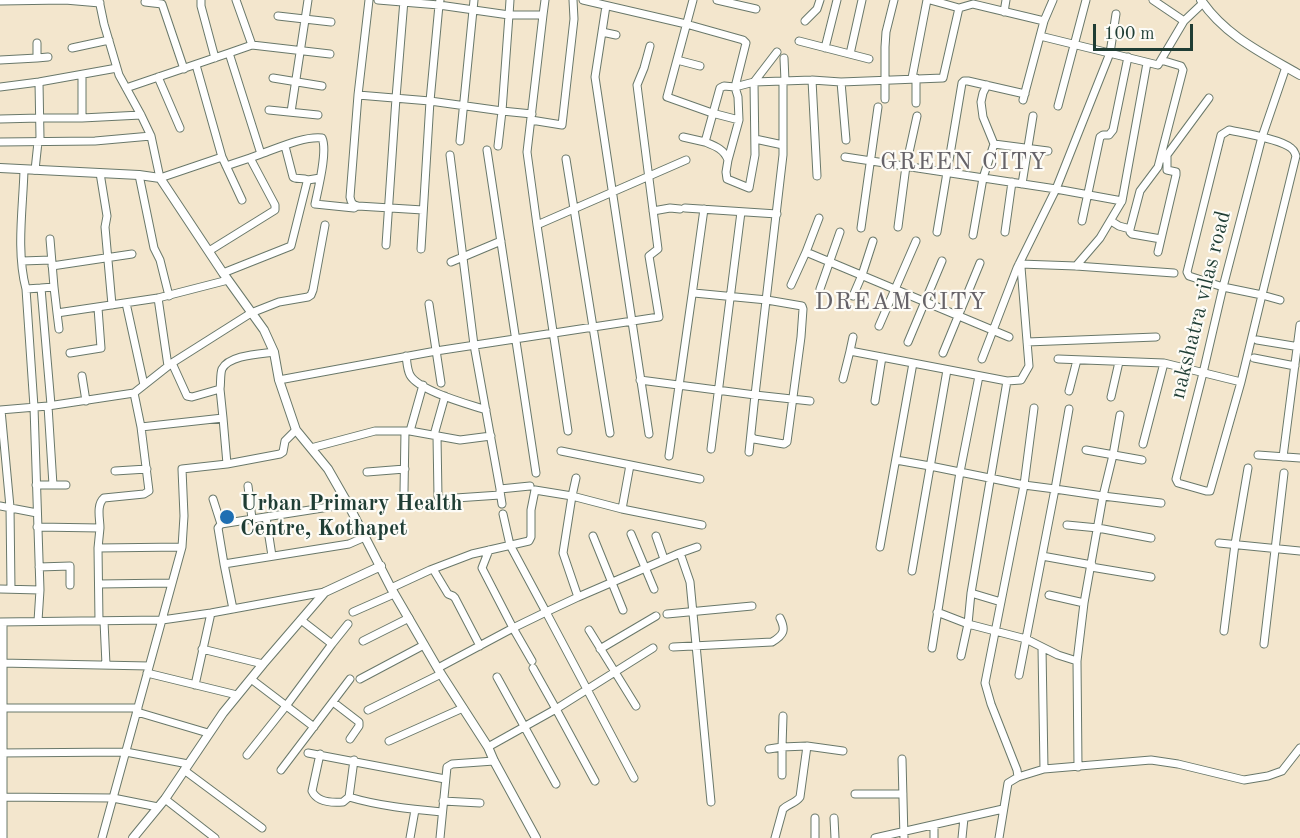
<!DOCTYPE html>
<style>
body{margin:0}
#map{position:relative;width:1300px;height:838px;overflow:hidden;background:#f3e6cd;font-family:"Old Standard TT",serif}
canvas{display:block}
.scale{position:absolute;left:1093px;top:24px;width:100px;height:27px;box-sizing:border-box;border:3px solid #1f3d34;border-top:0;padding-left:8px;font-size:18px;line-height:21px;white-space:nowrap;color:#1f3d34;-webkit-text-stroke:4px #fdfcf7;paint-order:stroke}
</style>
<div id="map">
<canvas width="1300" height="838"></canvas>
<div class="scale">100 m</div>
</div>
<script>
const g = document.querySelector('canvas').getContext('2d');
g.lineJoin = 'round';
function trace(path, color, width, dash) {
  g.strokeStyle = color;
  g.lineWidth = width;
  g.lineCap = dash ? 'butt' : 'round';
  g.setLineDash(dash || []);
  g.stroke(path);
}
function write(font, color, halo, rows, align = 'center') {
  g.font = font + ' "Old Standard TT",serif';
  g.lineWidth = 4.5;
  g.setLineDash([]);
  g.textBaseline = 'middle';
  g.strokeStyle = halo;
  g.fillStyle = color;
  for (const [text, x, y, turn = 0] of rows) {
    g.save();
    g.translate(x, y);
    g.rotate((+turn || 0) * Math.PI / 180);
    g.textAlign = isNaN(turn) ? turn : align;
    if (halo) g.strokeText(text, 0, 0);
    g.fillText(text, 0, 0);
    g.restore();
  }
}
const minor = new Path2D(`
 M99 0 104 24 119 75 141 115 151 136 160 178 222 157 242 200
 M201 0V6L215 58
 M236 0 252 45
 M369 0 358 95 350 197C351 202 352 205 358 206L423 210
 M510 0 509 15H543L545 0
 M583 0 686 24 743 40 746 43 735 87 738 97 739 120 728 160C724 149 715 146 705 142L720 88 724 86 735 87 754 82 812 80 841 82 943 78 959 8
 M693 0 667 97 712 113 739 120
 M717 0 756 9
 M930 0 959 8 973 4 1044 21
 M0 1 65 0 100 3
 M145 2 162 4 184 69
 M606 6 595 77 649 434
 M1004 12 1006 0
 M543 15 527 152 537 225 568 431
 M278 16 331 22
 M805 21 817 9 820 0
 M1184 21 1203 3
 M602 32 616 35
 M1040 36 1158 65 1184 21 1153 0
 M799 41 869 59
 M72 48 109 40
 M825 48 837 0
 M229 53 252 45 330 54
 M850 54 862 0
 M37 58 48 57
 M784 58 785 81
 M0 60 37 58V43
 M677 60 700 66
 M1161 60 1181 66 1183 70 1158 167 1140 191 1130 229V232L1132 234 1161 239 1176 175V172L1167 170V155
 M196 65 222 157
 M82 75V118
 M158 77 180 128
 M273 78 322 86
 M912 78 927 0
 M916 78V103
 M812 80 817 176
 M841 82 846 140
 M0 87 39 82 117 68
 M126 88 229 53 261 154 250 158
 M358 95 430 101 439 5 378 0
 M885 99V47L886 32 894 0
 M1023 100 1044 21 1053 0
 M1058 106 1086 0
 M269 110 318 115
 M291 112 308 0
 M0 119 40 118H82L141 115
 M531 120 562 125 574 19 573 0
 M683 137 705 142
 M755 139 783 145
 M460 141 474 0
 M0 142 95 141 151 136
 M994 144 1048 151
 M285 146 293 177C296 180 302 177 308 180
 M498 146 502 111 532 114
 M487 150 536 473
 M261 154C278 148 304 136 322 138 328 151 318 189 315 204L354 208 357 206
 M450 155 474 345 500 489 530 486
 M845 157 1056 189 1122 201
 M566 159 610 433
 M1164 159 1209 98
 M728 160 726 172 727 179 749 188 755 155 754 82 777 52
 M24 170C23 208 16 251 26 289
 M35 170 38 142 40 138 39 82
 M100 173 107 216 105 227 112 305
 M139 175 154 248 160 260 169 296
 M1022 184 1033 116
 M685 208 777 214
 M653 211 670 208 680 209
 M1082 221 1100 137 1103 135H1109L1113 130 1128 57
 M1111 221 1119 226 1130 229
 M537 225 686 160
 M898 227 906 166 917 116
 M861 228 878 107
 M937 232 962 83 964 81H968L1025 94
 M1005 232 1012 182
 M973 235 983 178 994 144 983 117 981 102 983 93 987 85
 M50 239 54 287
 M386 245 396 98 404 0
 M421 249 430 101 502 111 509 15 439 5 440 0
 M209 251 275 210V205L250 158 226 166
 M806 252 1009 337
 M1158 252 1161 239
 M22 261 51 260
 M451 262 501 241
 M1020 264 1076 266 1174 273
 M52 266 132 254
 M1076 266 1100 238 1122 201 1147 63
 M223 273 291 246 307 182 308 180 320 178
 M791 285 806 252 819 218
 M41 288 54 287 57 313
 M820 289 840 232
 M692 295 704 209
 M853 296 862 275 873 241
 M158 298 168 366
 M126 303 144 385
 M429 304 441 383
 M879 326 916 241
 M59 329 57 313 158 298 228 280
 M1257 340 1300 347
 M908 342 942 261
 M1027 342 1156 337
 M850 351 853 337
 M70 353 101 348 98 308
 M943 353 980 263
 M406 356C407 362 407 369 410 375 419 391 468 404 486 410
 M1254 358 1295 366
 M982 359 1017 268 1056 189 1110 53 1116 14
 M1058 359 1164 363 1143 444
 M172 363 187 396 192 397 220 389 223 418
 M913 363 1007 381 1021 380 1029 366 1021 267 1019 264
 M1164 363 1241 382 1210 491H1206L1178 483 1176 479 1203 373 1223 287 1262 137 1286 67
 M82 376 86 401
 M843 379 850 351 913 363 880 547
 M279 380 436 351 659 317 649 256 658 249 637 85 644 68 650 46
 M640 380 755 395 783 155V81
 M1241 382 1262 295 1223 287 1189 276 1187 272 1221 135 1229 130C1243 133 1281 139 1291 148 1295 151 1294 151 1296 156L1262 295 1280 300
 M220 389C221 383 220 374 222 369 229 355 260 354 274 352
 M1069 391 1077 360
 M134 393 141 427
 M1111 397 1119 362
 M875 401 882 357
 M48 406 53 485
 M1034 408 1024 485 1055 489 1069 409
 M0 410 48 406 134 393 172 363 251 313 279 302 308 297 311 295 313 290 325 225
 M1 410 10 507 11 589
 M410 431 423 385
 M434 435 445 396
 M437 436 438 497 441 499 500 495
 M311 448 375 431H410L460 440 491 436
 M711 449 741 212
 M1086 450 1142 460
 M561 451 700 479
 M749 452 755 395 810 401
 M1258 455 1300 458
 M669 456 692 295 694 293 767 300 802 306 803 309 801 337 787 442 784 444 754 439 751 436
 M1283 457 1300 325
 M896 460 930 466 1024 485 985 683 991 704 1017 770 1018 777
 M227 464 280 454 283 452 285 441 296 430
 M115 471 147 469
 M367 472 405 469
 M576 478 572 496 563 553 578 597 546 612 634 778
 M36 485H66
 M248 486 252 519
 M500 491 502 504
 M404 492 405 431
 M213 499 221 524
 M0 506 37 513
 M622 509 630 465
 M503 514 510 545 546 612 513 628 532 661
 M266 517 272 556
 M1067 525 1098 528 1151 538
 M37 527 100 528 98 548 99 621
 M100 528C100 519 96 505 104 498L144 494 149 491 141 427 223 418 227 464 182 469 184 516 182 547 102 838
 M631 534 654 589
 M593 536 623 610
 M656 536 664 559
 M1219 543 1300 551
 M98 548 182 547
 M680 553 697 547
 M1042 556 1092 565
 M224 564 218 528 221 524 348 504
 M39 567 70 566V585
 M1091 567 1151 577
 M433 569 448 594 453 596 455 598 480 646
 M912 571 947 370
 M99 584 172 583
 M391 588 430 570 472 554 529 541 531 537V510L535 490 572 496 622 509 702 525
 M0 589 40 590
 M971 593 1001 602
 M1049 595 1084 603
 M578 597 680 553 690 582 711 802
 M233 609 224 564 349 544 365 537
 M353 612 394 594
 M937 612 968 624 1026 639 1058 655 1077 661
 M667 614 752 606
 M301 620 332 644
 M38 621 40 590 34 407 26 289 41 288 51 405
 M104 621 106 665
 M0 622 162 620 211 613 325 592
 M3 622V838
 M589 630 636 706
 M1224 631 1235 544 1248 468
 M363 641 409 618
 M1264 644 1284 473
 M673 647 772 642C784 635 786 630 780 618
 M932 648 960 472 979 376
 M1042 648 1044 769
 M202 649 263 664
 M600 649 656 616
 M961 656 968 624 971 593 1007 381
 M0 663 149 666
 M438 668 513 628 482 568 489 550
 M533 668 556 709 595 781
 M147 673 237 695
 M1019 675 1055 489 1103 496 1161 503
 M497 677 556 784
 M251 679 314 727
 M360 679 424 645
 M195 685 211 613
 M333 702 359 722V726L350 739
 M0 708H138
 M368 710 441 674
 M137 712 208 733
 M783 716 782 747 807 746 843 751
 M389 741 463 708
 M488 747 556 709 653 648
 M769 749 782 747V775
 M0 753 126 752 188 764
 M308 753 445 779
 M320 754 312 791C317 802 331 803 343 802L349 797 354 760
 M247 755 286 706 332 644 348 624
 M902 759 904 838
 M1078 767 1077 661 1084 603 1103 496 1113 455 1120 415
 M184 770 262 828
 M281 770 350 679
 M855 794H903
 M0 797 113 798 158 807
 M349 797C379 806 410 809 442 812
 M165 799 215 838
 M443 801 480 803
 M834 818 835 838
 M410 838 415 810
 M440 838 447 767 452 764 494 761
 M775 838 783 809C788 804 796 803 800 797L807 746
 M815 838V818
 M875 838 1003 809
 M934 838V825
 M962 838 964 818
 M999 838 1008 783 1018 777 1044 769 1151 760 1178 764 1244 780 1268 776 1282 771 1300 748`);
const tertiary = new Path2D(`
 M1201 0C1225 36 1264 54 1300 75
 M0 168 139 175 160 178 223 273 264 330 274 352 279 380 296 430 328 469 348 504 391 588 441 674 488 747 494 761 536 838
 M133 838 165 799 223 713 263 664 325 592 381 566`);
trace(minor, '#69786a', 9);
trace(tertiary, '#69786a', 10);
trace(minor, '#fff', 7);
trace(tertiary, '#fff', 8);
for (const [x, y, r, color] of [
 [227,517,8,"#1f6fb2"]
]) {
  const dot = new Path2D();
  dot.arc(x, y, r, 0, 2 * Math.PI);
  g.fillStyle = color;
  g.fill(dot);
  trace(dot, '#fdfcf7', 2);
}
write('22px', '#1f3d34', '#fdfcf7', [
 ["nakshatra vilas road",1201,305,-76]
]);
write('bold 22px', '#1f3d34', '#fdfcf7', [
 ["Urban Primary Health",240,504],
 ["Centre, Kothapet",240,529]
], 'left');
g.letterSpacing = '1.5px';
write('24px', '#666368', '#fdfcf7', [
 ["GREEN CITY",964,163],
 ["DREAM CITY",901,303]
]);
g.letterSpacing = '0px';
</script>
